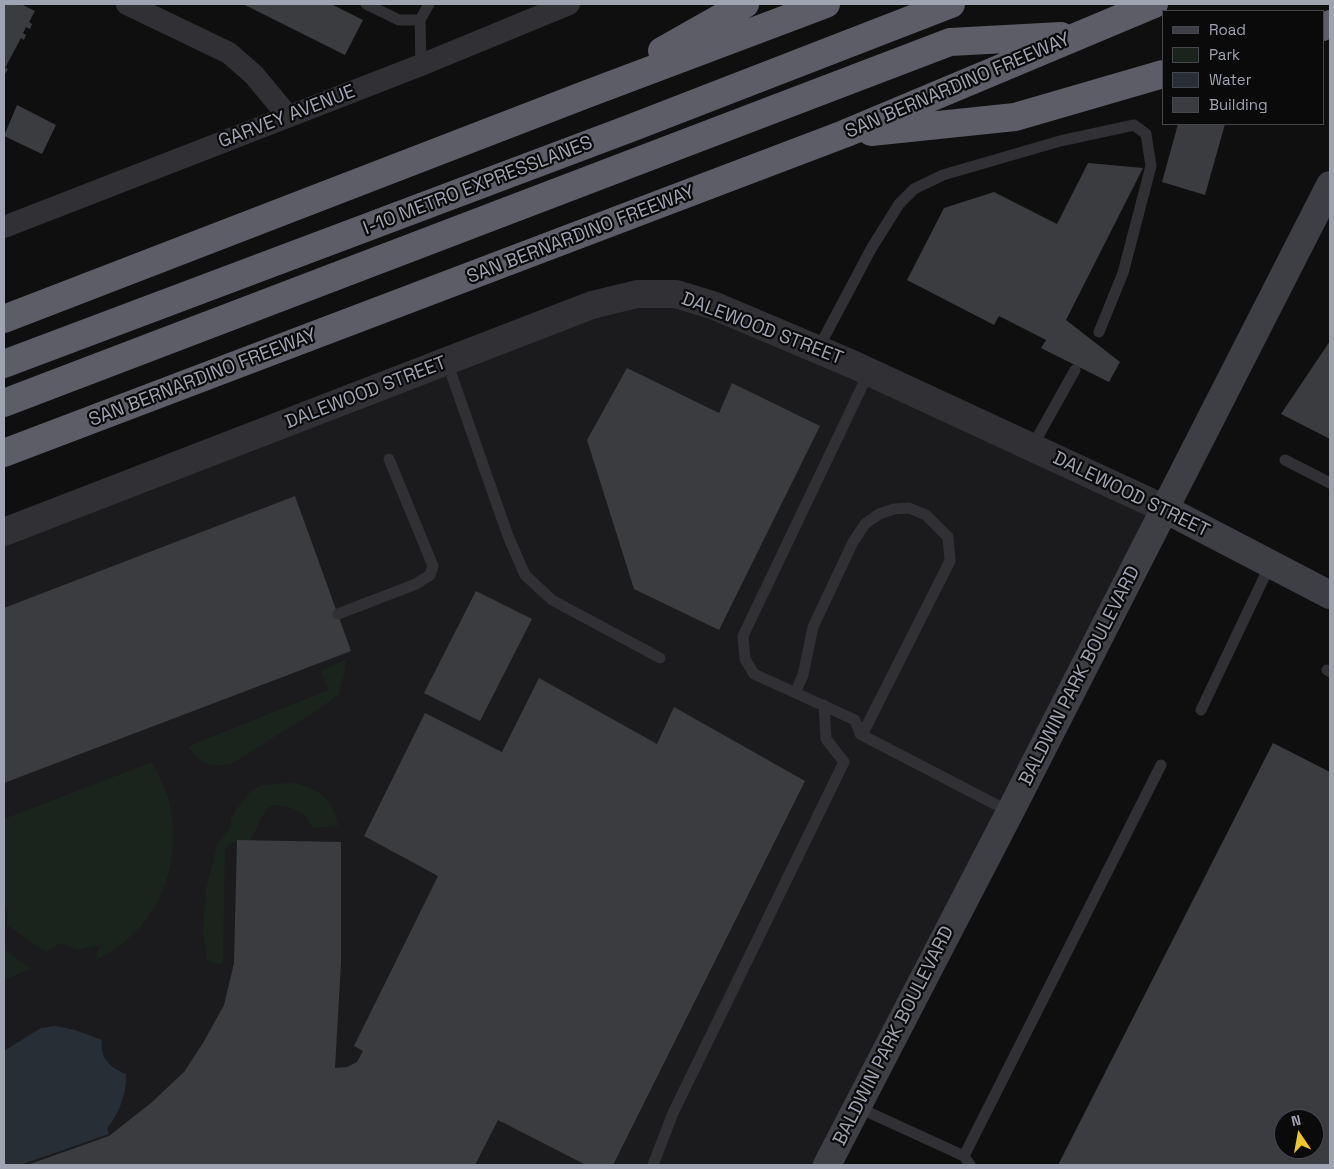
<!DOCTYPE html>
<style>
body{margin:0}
#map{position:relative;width:1334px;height:1169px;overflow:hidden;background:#0f0f10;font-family:"Space Grotesk",sans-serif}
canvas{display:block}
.frame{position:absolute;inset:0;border:5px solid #a0a3b1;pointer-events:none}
.legend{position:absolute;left:1162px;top:10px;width:162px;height:115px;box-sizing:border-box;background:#0a0a0b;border:1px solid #46474d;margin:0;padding:6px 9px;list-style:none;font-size:15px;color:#a0a3b1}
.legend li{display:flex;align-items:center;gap:10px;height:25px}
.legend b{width:25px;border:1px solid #46474d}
.north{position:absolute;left:1274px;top:1109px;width:50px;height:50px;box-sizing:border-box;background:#0a0a0b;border:1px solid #46474d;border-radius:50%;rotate:348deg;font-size:14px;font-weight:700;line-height:20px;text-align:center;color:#a0a3b1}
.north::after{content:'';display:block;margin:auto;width:18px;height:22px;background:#eec629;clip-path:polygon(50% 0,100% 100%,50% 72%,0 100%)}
</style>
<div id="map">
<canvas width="1334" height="1169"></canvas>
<div class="frame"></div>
<ul class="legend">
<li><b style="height:6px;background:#3e3f45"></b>Road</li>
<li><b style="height:14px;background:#1b231d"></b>Park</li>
<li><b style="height:14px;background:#282e35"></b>Water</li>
<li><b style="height:14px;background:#3b3c40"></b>Building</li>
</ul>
<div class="north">N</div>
</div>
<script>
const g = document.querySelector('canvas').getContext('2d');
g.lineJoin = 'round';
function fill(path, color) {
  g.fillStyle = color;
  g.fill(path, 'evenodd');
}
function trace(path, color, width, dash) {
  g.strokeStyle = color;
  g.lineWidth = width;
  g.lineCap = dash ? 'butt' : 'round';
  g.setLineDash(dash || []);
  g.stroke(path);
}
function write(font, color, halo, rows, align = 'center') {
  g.font = font + ' "Space Grotesk",sans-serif';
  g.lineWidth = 4.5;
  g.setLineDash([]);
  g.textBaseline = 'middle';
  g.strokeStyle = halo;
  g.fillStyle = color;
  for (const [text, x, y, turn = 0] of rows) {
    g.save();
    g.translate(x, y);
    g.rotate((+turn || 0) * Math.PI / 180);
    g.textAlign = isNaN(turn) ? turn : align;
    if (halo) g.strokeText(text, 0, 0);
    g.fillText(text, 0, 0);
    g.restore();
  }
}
fill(new Path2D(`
 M676 294 1165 509 827 1165H4V540L447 362Z`), '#1b1b1d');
fill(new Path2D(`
 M345 660C347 673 341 681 339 694L313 713 231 764C209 768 200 764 189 746L328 690 321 670Z
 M152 762C157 773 163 783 167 794 187 860 159 930 96 960L100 945 77 950 61 943 46 952 7 925 8 912 4 904V819Z
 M289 782C316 786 333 798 338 826L313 828C306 811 289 805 272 805 259 815 259 827 250 840 239 840 233 840 225 850L223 964 212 963 207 960 203 930 206 889 218 842 230 829 231 818 236 810 251 791 262 785Z
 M4 949 31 969 4 980Z`), '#1b231d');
fill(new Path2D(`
 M55 1026 75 1030 102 1040C99 1057 111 1069 126 1074 127 1093 119 1114 107 1128L109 1134 20 1165H4V1051L41 1028Z`), '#282e35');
fill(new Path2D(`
 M4 4H21L35 11 29 22 32 24 30 29 26 27 23 33 26 35 24 40 21 38 5 68 8 69 5 74 4 73Z
 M243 4H331L363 20 345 55Z
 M17 105 56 125 42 154 4 136Z
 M1178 124H1225L1205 195 1162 182Z
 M1088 163 1143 168 1066 320 1120 362 1109 382 1041 348 1046 340 999 316 994 325 907 280 944 208 994 192 1057 224Z
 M1330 341V439L1281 414Z
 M627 368 719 413 732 383 820 426 719 630 634 589 587 440Z
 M295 496 351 651 4 783V608Z
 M476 591 532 619 480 721 424 693Z
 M539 678 657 744 674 707 805 781 613 1165H586L498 1120 475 1165H27L109 1136 151 1103 184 1072 203 1043 224 1005 234 963 237 840 341 842V963L335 1068 347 1067 357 1062 363 1051 354 1046 438 876 364 836 425 713 502 752Z
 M1273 743 1330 772V1165H1058ZM1284 1119H1314V1149H1284Z`), '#3b3c40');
trace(new Path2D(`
 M366 4 399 20H420
 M421 65 420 20 429 4
 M818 349 871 249 899 204 914 189 943 175 1060 141 1134 125 1146 134 1151 166 1123 273 1099 332
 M447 362 508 536 525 575 552 600 660 658
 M869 372 743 636 745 659 754 674 855 720 860 734 1010 812
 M1032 447 1075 370
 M1285 460 1330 483
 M338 614 416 584 430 575 433 566 389 459
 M1327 670 1330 672
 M795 693 803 675 813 627 853 542 865 524 879 514 894 509 909 508 926 515 948 537 950 561 862 735
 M1201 710 1270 565
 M857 1107 964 1156 970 1165
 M964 1156 1161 765
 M653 1165 673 1113 844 762 826 739 824 705`), '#303035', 11);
trace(new Path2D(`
 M127 4 229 53 254 75 288 116
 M4 227 421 65 569 4`), '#303035', 22);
trace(new Path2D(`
 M4 532 592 305 637 294H676L715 306 852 364 1165 509`), '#303035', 28);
trace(new Path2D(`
 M1165 509 1330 595
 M827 1165 1010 812 1330 185`), '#3e3f45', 28);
trace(new Path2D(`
 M1323 27 1330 24
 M662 51 745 4
 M871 132 1015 117 1163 74
 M4 319 587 94 826 4
 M4 364 631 128 951 4
 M4 403 950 42 1061 36
 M4 453 844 134 1154 4`), '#5c5d66', 28);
write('19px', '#a0a3b1', '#0a0a0b', [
 ["SAN BERNARDINO FREEWAY",958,86,-23],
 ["GARVEY AVENUE",287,117,-21],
 ["I-10 METRO EXPRESSLANES",478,186,-21],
 ["SAN BERNARDINO FREEWAY",581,235,-21],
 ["DALEWOOD STREET",762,329,21],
 ["SAN BERNARDINO FREEWAY",203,378,-21],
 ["DALEWOOD STREET",366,393,-21],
 ["DALEWOOD STREET",1131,495,26],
 ["BALDWIN PARK BOULEVARD",1080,676,-63],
 ["BALDWIN PARK BOULEVARD",894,1036,-63]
]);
</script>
